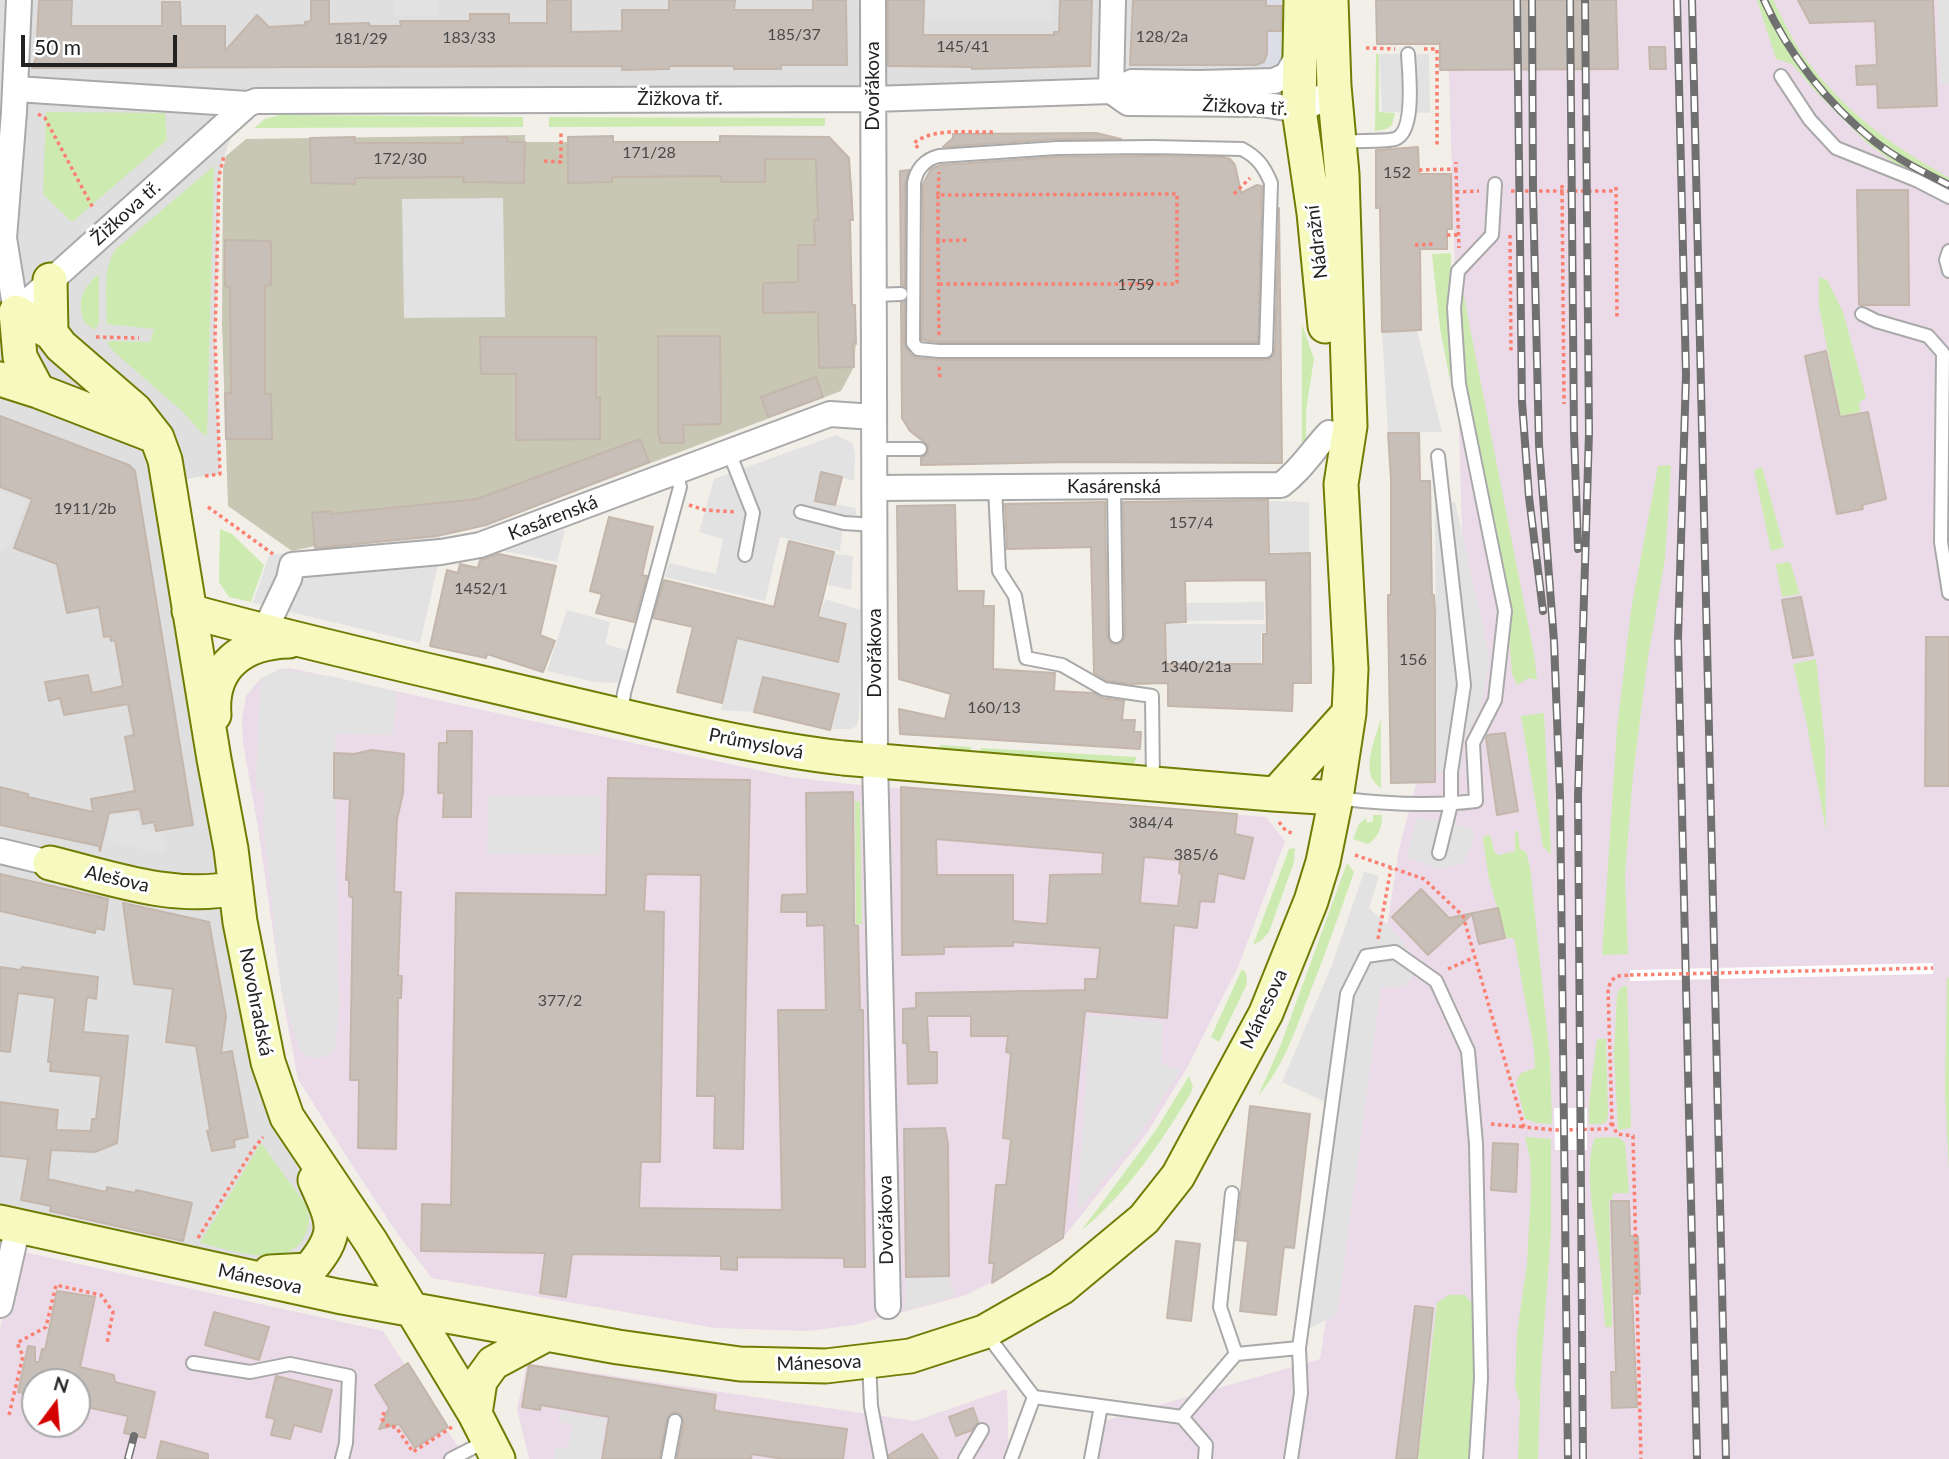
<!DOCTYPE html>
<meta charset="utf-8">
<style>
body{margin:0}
#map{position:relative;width:1949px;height:1459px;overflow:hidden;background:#f2efe9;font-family:Lato,sans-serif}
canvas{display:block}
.north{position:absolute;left:21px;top:1368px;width:70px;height:70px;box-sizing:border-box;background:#fff;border:2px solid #a7a7a7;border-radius:50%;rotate:16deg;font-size:19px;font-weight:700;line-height:28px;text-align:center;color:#222}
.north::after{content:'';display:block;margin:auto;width:24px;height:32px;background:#d40000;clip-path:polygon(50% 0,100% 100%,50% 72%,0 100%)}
.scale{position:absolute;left:21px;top:35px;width:156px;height:32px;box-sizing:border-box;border:4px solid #222;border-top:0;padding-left:9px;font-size:21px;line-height:24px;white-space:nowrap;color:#222;-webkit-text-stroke:5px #fff;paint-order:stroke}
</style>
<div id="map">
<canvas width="1949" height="1459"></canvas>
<div class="north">N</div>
<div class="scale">50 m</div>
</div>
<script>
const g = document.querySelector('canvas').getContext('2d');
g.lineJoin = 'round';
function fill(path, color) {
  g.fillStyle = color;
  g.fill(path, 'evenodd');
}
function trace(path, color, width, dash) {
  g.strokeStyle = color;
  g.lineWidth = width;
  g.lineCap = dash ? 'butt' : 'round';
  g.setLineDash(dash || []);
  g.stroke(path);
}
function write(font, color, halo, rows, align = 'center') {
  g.font = font + ' Lato,sans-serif';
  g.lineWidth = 6;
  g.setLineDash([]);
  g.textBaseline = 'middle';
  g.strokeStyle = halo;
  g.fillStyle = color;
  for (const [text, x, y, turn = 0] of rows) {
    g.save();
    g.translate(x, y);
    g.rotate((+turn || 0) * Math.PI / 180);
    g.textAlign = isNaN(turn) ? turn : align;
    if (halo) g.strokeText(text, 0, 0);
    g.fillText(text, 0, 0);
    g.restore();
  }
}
fill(new Path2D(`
 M0 0H1311L1306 100 248 104 228 144 219 176 215 340 220 474 179 480 236 888 326 1215 317 1249 268 1274 16 1222 0 1300Z`), '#e0dfdf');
fill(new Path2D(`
 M1447 0H1949V1459H1085L1089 1425 1320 1359 1399 849 1464 605Z
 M290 668 789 777 859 785 1266 817 1285 841 1239 965 1188 1066 1147 1133 1063 1238 992 1282 963 1296 854 1325 808 1331 715 1328 432 1278 399 1236 352 1165 298 1079 282 994 258 828 243 743 242 719 246 696 260 679 279 669Z
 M15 1250 383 1331 466 1459H0V1330ZM35 1382H77V1424H35Z
 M527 1363 915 1421 1007 1389 1009 1459H529L517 1409Z`), '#ebdbe8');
fill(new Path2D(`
 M525 135V142H567L568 137 613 136V142H720V136L831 140 847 155 852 184 853 220 850 221 852 304 855 305 856 341 854 367 841 391 487 525 438 536 316 550 315 546 292 551 228 506 222 324 223 170 226 156 246 139Z`), '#c7c7b4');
fill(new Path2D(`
 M1757 0H1773C1783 19 1792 40 1804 57 1848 115 1887 142 1949 178V192L1898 166 1866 142 1818 94 1792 64 1776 59Z
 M1376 54H1379V112L1395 113 1392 125 1386 129 1375 131Z
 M46 112 165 113 167 140 72 222 43 194Z
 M280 115 523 117V127L254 128 265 119Z
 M549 117 825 118V126L549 127Z
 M214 166 207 436 201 432 182 411 114 352 107 343 110 341 150 342 154 329 107 324C107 299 102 272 115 250Z
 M1451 253 1450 381 1440 328 1432 254Z
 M97 275 99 276V323L95 330 85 323C76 302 82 290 97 275Z
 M1819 277 1827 280 1843 312 1866 397 1859 403 1860 412 1841 416 1819 307Z
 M1462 287 1534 654 1537 680 1529 678 1517 685 1512 674 1508 626 1462 381 1458 316Z
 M1302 324 1314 359 1306 411V438L1302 449Z
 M1671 465 1665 559 1648 657 1633 775 1625 875 1628 954 1602 955 1617 729 1631 610 1658 466Z
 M1762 467 1784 547 1771 551 1754 470Z
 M220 529 232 534 264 565 251 602 229 597 219 582Z
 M1790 562 1800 594 1782 597 1776 564Z
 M1816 659 1825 745 1826 831 1806 720 1793 664Z
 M1544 713 1551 854 1543 847 1521 716Z
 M1381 718V788C1358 775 1376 738 1381 718Z
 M941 745 971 747V752L980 753 981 748 1137 757 1133 765 937 751Z
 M855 801 860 802 862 924H856Z
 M1373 815H1382C1382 827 1379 837 1368 844L1353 839 1359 824 1366 818 1367 823 1373 821Z
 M1515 831H1518L1520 849 1526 852 1530 867 1550 1059 1552 1124 1537 1123 1525 1119 1516 1082 1521 1073 1535 1068 1534 1049 1514 938H1506L1489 879 1483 840 1484 836 1490 835 1495 853 1499 855 1515 851Z
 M1295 848 1294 862 1269 932 1262 940 1253 945 1289 849Z
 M1347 863 1354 872C1340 913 1325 954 1309 995 1295 1031 1284 1066 1258 1096L1281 1044Z
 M1242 969 1246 973 1247 984 1219 1042 1211 1037Z
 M1947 977 1949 979V1171L1945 1091Z
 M1627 985 1631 1128 1618 1130 1614 1052 1617 995 1620 988Z
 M1597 1039H1606L1608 1113 1607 1121 1602 1124H1589V1104Z
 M1189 1076 1193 1087 1191 1093C1160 1144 1127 1193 1081 1231L1156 1130Z
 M1525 1137 1551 1139V1232L1541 1370 1538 1459H1518L1520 1403 1515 1387 1517 1333 1527 1263 1531 1189 1530 1158Z
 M1618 1137 1625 1143 1629 1193H1613L1612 1200H1609L1612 1327H1605C1604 1303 1602 1280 1599 1256 1595 1225 1583 1166 1595 1138Z
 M261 1143 306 1205C310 1217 310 1226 304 1237 286 1271 229 1249 200 1243Z
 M1449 1295H1465L1477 1309 1472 1445 1469 1459H1418L1437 1303Z`), '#cdebb0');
fill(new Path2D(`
 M394 0H438V15L395 17Z
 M926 0H1052V20H926Z
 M1937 0H1949V85H1940Z
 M1379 54H1429L1430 113 1382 112Z
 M503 198 505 317 404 318 402 199Z
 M1383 326H1416L1442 432 1388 433 1382 332Z
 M836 435 852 443 855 452 854 481 821 472 815 500 856 508V515L844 517 840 551 780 537 765 601 665 577 669 563 716 574 723 539 699 532 714 479Z
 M0 491 27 501 11 544 0 552Z
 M1269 501 1309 502V552H1270Z
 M1455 502 1490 659 1481 706 1463 742 1461 773 1437 772 1435 507Z
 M565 530 557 562 491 548Z
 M438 536 444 539 420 643 253 603 269 555Z
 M835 554 853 556 851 590 828 585Z
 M825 599 861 610 859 714 857 726 851 729H832L840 693 763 676 754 712 721 710 738 639 838 663 848 625 820 617Z
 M1264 602V620L1187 621V603Z
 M567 610 610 622 605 644 627 650 618 683 595 682 547 671Z
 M1166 624H1266V632L1261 633V663H1167Z
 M279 669 335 677 397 692 393 735 335 734 339 1008 335 1050 325 1057 310 1058 300 1050 282 994 263 824 265 791H256L260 679Z
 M488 796 601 797 600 855 487 854Z
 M133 811 143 829 164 835 166 854 107 841 109 817Z
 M1417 817 1472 828 1475 838 1464 862 1441 870 1407 857Z
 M1364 872 1379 876 1369 908 1390 927 1421 965 1405 987H1381L1337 1315 1301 1332 1332 1105 1282 1082 1332 965Z
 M1087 1015 1163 1022 1161 1064 1180 1070 1139 1136 1077 1212 1088 1052Z
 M948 1277 955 1296 905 1310 906 1278Z
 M561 1412 606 1419 600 1459H554L555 1447 568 1449 572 1424 558 1422Z`), '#e2e2e2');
fill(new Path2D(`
 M1266 0H1288L1289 44 1278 67 1255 75Z`), '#dddde8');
fill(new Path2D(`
 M1933 963V974L1630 981V970Z
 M1554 1108H1587V1150H1555Z`), '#fff');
const building = new Path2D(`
 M39 0H72L71 26H162V2H180L181 26H225V51L257 15 269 27 305 25V22L311 21V0H329V24L369 23 370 26H401L400 21H470V14H509V23H547V0H571V32L622 31V10H669V0H735L734 10H813V0H846L847 65H781V69H734V66H669V69L622 70V66L32 68 36 58Z
 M888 0H924L923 35H1054V32H1059L1060 0H1092L1090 66 972 69V67L888 66Z
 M1133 0H1266V6H1282L1281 31H1267V54L1264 62 1256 65H1130Z
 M1376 0H1616L1618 69 1440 70V44H1377Z
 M1798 0H1933L1937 106 1878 108 1877 84 1857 85 1856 66 1877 65 1875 21 1810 23Z
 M1649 47H1665L1666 69H1650Z
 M1096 133 1121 139H1056L943 147 953 138V134Z
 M613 136V142H720V136L829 137 849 158 853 220H850L852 305H855L856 344 853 343 854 367 819 368 818 312 763 313V283L798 282V245H815L814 220H818L816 159H765V182H721V176L612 177V182L568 183V137Z
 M355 137 354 143H463L462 137H507L508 142H525L524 183 463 182 464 177 355 178V184L311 183 310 138Z
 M1418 147 1419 174H1451L1452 229H1447V249H1420L1421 330 1382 332 1380 208H1376V150Z
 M1153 156 1223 157 1230 159 1235 165 1241 193 1257 185 1262 186 1258 342H939L922 340 923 184 931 169 941 165 1057 157Z
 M909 170 905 183V286L901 285 900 171Z
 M1857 190H1908L1909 305H1859Z
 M1279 208 1282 463 1070 462 921 465V458L928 453V445L910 431 902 418 901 303 905 302 904 344 911 355 917 358 939 360H1267L1273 356 1275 351Z
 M225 240 271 241V285L265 286V394H271L272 439H226L225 393H231L230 288 225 286Z
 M658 336H720L721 424 683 425 684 443H661L658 432Z
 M480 337H596V398L600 397V439L516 440V374H481Z
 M1826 351 1840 417 1868 412 1886 499 1862 505 1863 509 1837 514 1805 356Z
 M816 377 823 397 768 417 761 397Z
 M0 416 129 465 135 471 193 825 156 831 154 822 143 824 140 809 109 813 100 851 99 846 0 825V787L28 794V797L93 812 91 799 135 791 125 737 134 735 128 704 64 715 60 698 49 701 45 682 88 675 92 693 123 686 118 658 115 640 111 641 110 636 104 637 99 607 67 613 57 564 14 548 32 499 0 487Z
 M1388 433H1419L1420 481H1430L1432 595H1434L1435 611V782L1391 783 1388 612V595H1391V479Z
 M640 439 649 462 486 525 437 536 315 548 312 513 331 511V514L477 499Z
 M821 472 842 477 835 505 815 501Z
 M1268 500 1269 554 1310 553 1311 683H1293L1292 711 1168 706V683L1131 684 1107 681 1094 673 1091 547 1007 549 1005 504 1105 502 1107 636 1111 643 1117 645 1123 641 1125 636 1123 502ZM1266 580 1267 634H1263V664H1166L1165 623 1186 622 1185 581Z
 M955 505 957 591H984L983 606H994L993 669 1055 673 1054 691 1094 693 1102 698 1124 701 1122 720H1135L1134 732H1141L1140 749 900 734 899 709 945 719 951 694 899 679 897 506Z
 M609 517 653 527 642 575 647 576 634 622 596 613 602 594 590 591Z
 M789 541 834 552 818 617 846 624 838 662 737 638 722 703 677 692 693 627 653 618 664 580 774 607Z
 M499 554 556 566 540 635 555 641 543 672 487 654 486 658 430 646 447 570 458 573 460 564 478 568 480 560Z
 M1801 597 1813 655 1793 658 1782 600Z
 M1926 637H1949V786H1925Z
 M763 677 839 694 830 730 754 712Z
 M447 731H472L471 817H443L444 793H438L439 743H447Z
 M1505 733 1518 811 1497 815 1486 738 1487 735Z
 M372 750 404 754 403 793 397 819 394 892H401L398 976H402L401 998H398L396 1149 358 1148 359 1080H350L353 898 349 896V879L346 880 350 799 334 798V753L354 754Z
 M608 778 750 780 743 1149 714 1148 715 1096H697L701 875 646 874 644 911 664 912 660 1162H641L639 1208 782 1210 778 1010H826L824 925 807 926V912H781L782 895 807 894 806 793 853 792 854 925 858 926 860 1010H863L865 1267H844V1258L737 1257V1270L721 1269V1256L572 1254 566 1297 540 1293 545 1253 421 1251 422 1204 451 1205 456 893 606 895Z
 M901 787 1237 814 1235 834 1253 838 1244 879 1218 873 1214 902 1200 901 1197 928 1174 925 1167 1018 1085 1011 1063 1238 992 1283 994 1263H989L996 1185H1006L1011 1139 1003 1138 1011 1053 1006 1052 1008 1036H971V1016H927L929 1052H937V1083L908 1084 907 1043H903V1009L916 1008V993L1085 990V979H1097L1100 948 1013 942V946L944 947V954L902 955ZM936 839 1103 853 1102 874 1050 875 1047 924 1013 921V875H937ZM1144 857 1180 860 1179 873 1182 874 1178 906 1140 903Z
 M0 874 108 899 104 930 96 928 95 933 0 911Z
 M1421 889 1449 918 1498 908 1505 938 1479 944 1472 914 1428 955 1392 917Z
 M123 903 209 922 226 1016 221 1053 232 1051 248 1137 234 1140 235 1147 212 1151 207 1131 210 1130 196 1046 166 1042 173 989 134 984Z
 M0 967 21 970 22 967 98 977 96 999 87 997 83 1032 128 1036 117 1143 95 1152 51 1150 48 1179 106 1192 107 1187 135 1193 136 1190 192 1203 183 1241 50 1211 51 1206 21 1200 28 1159 0 1156V1102L58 1110 56 1130 91 1131 92 1119H96L101 1076 50 1071 51 1062H48L55 998 18 993 10 1052 0 1051Z
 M1250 1106 1310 1114 1294 1248 1284 1247 1276 1315 1240 1311 1248 1241 1236 1240Z
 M945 1128 948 1144 949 1276 906 1277 904 1129Z
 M1493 1143 1518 1144 1516 1192 1491 1190Z
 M1611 1201H1629L1630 1236H1638L1640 1294H1632L1637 1407 1612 1408 1611 1372H1616Z
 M1176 1241 1200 1244 1191 1321 1167 1318Z
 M57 1291 95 1297 80 1367 114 1375 115 1382 155 1392 145 1438 124 1433 128 1416 77 1405V1382H35V1396L18 1392 28 1346 35 1347V1362H39L42 1349 45 1350Z
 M1415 1306 1433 1308 1417 1459H1396Z
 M214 1312 269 1327 259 1360 205 1345Z
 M408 1363 448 1427 415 1448 399 1424 379 1429 389 1408 375 1385Z
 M529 1365 716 1395 714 1410 722 1412 847 1429 843 1459H784L752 1454 751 1459H677L684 1422 681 1415 676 1412 669 1415 667 1419 659 1459H602L609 1417 541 1405 540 1410 522 1407Z
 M276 1376 332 1390 321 1432 294 1425 290 1439 271 1435 275 1419 266 1417Z
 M973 1408 978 1422 972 1430 956 1436 949 1417Z
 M922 1434 938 1459H890L889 1455Z
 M161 1441 208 1454V1459H157Z`);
fill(building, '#c7bfb8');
trace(building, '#c4b6ab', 2);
const lane = new Path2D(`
 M1781 76 1810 120 1836 148 1916 180 1949 197
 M1339 142C1354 140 1384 142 1395 139 1416 132 1409 73 1408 54
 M1153 147 1242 149C1257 157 1264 166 1271 183L1266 351H939L918 349 913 343 914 183C916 170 925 159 939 156L1057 148Z
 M1949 251 1946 260 1949 271
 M873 295 901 294
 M1862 314 1876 321 1928 336 1943 353 1941 542 1949 593
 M874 449H920
 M729 452 753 513 745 555
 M1438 456 1464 685 1451 772V804L1439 853
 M995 487 999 571 1015 596 1026 658 1062 665 1104 689 1152 696 1153 783
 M1114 487 1116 636
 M801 512 844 523 875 525
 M621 715 624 693 680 487 676 472
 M1336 798C1383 804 1429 807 1476 801L1473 743 1495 700 1505 611 1459 384 1454 308 1458 271 1492 235 1495 184
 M1232 1193 1220 1307 1236 1354
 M985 1332 1034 1397 1182 1417 1236 1354 1299 1348 1347 994 1366 956 1395 952 1436 981 1468 1051 1476 1144 1481 1378 1476 1459
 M869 1361 871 1406 881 1459
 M193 1363 250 1372 290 1364 349 1376 346 1443 342 1459
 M1182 1417 1206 1445 1205 1459
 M451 1459 488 1440
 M668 1459 675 1421
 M965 1459 982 1430
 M1011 1459 1034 1397
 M1091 1459 1101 1406
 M1291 1459 1301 1393 1299 1348`);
const street = new Path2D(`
 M873 0 875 760 888 1306
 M16 89 248 104 256 101 873 99 1111 91 1132 82 1200 83 1274 81 1287 75 1301 50
 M1111 91 1128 103 1261 104 1299 110 1319 101 1334 86
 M1111 91 1113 0
 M16 312 4 238 14 112 19 0
 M16 312 248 104
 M875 488 1281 485C1302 469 1311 452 1329 433
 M264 632 289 579 292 565 441 552 480 545 830 414 874 417
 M0 851 50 863
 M0 1305 18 1226`);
const secondary = new Path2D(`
 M1301 0 1299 110 1314 213 1325 326
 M50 280 51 333
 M16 312 51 333 61 346 135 410 157 438 165 460 214 759 231 849 240 922 268 1062 287 1117 371 1242 475 1414 498 1459
 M16 312 20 357 38 391
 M0 379 38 391 152 435
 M189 611C305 643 423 669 541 697 641 720 741 746 843 758L1273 794 1336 798
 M214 715C210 666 243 642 289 641
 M1276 794 1349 713
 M50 863C111 878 173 901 236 888
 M0 1222 337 1296 618 1347 740 1364 826 1366 910 1356 984 1332 1061 1288 1144 1219 1178 1176 1266 1013 1311 901 1323 862 1336 798 1349 713 1351 669 1341 484 1350 426 1342 174 1334 86 1331 0
 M270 1272 309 1270C341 1232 334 1223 315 1180
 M475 1414 480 1381 493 1363 547 1334`);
trace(lane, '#a9a9a9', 16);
trace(street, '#a9a9a9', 28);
trace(secondary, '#707d05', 37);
trace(new Path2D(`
 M1366 48 1395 49
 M1424 49H1437V147
 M38 114 45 118 93 208
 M918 148 914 143C934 127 969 133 993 132
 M544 161 561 162V130
 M1456 169 1459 248
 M1419 170 1456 169V162
 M1562 185 1564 404
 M1616 187 1617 320
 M1511 191H1616
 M1456 192 1479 191
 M1234 194 1250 178
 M938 195 939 172
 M1447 235H1459
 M1510 235 1511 353
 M938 241V195L1177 194V284H938
 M1415 245 1434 244
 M939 335 938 241 967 240
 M96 337 139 338
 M939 367 940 380
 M205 476 220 474 215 340 219 176 224 156
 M689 505 705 510 737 512
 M208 507 273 554
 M1279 822 1286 831 1295 834
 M1355 855 1424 879 1463 916 1524 1127 1555 1130 1606 1129 1612 1123 1608 989 1611 981 1617 976 1630 975
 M1378 939 1391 868
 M1448 969 1475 957
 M1612 1123 1617 1134 1633 1136 1641 1459
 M1491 1124 1524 1127
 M198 1238 252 1151 263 1137
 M384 1412 382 1419 389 1427H396L413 1452 452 1427
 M9 1415 23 1356 17 1343 46 1327 56 1285 101 1295 113 1312 107 1343`), '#fa8072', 3.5, [3.5, 3.5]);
trace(lane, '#fff', 12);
trace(street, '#fff', 24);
trace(secondary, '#f7fabf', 33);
const rail = new Path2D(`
 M1517 0 1522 402 1529 497 1543 611
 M1532 0 1533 191 1539 445 1554 641 1560 796 1568 1459
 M1570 0 1574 432 1578 549
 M1677 0 1686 375 1678 639 1697 1459
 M1692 0 1726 1459
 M1764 0C1788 54 1828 104 1874 141 1897 159 1923 172 1949 185
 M128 1459 134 1436
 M1583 1459 1578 796 1589 432 1585 0`);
trace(rail, '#707070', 8);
trace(rail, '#fff', 5, [16]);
trace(new Path2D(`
 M1630 975 1933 968`), '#fa8072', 3.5, [3.5, 3.5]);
write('16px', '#4b4948', null, [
 ["185/37",794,35],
 ["128/2a",1162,37],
 ["183/33",469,38],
 ["181/29",361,39],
 ["145/41",963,47],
 ["171/28",649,153],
 ["172/30",400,159],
 ["152",1397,173],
 ["1759",1136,285],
 ["1911/2b",85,509],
 ["157/4",1191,523],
 ["1452/1",481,589],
 ["156",1413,660],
 ["1340/21a",1196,667],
 ["160/13",994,708],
 ["384/4",1151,823],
 ["385/6",1196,855],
 ["377/2",560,1001]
]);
write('19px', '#222', '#fff', [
 ["Dvořákova",873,86,-90],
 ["Žižkova tř.",680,99],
 ["Žižkova tř.",1245,107,3],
 ["Žižkova tř.",126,213,-42],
 ["Nádražní",1317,242,-97],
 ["Kasárenská",1114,487],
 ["Kasárenská",553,518,-21],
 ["Dvořákova",875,653,-90],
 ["Průmyslová",756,744,11],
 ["Alešova",117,879,13],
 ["Novohradská",256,1002,79],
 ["Mánesova",1264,1009,-65],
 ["Dvořákova",886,1220,-91],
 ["Mánesova",260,1279,12],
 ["Mánesova",819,1363,-2]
]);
</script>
